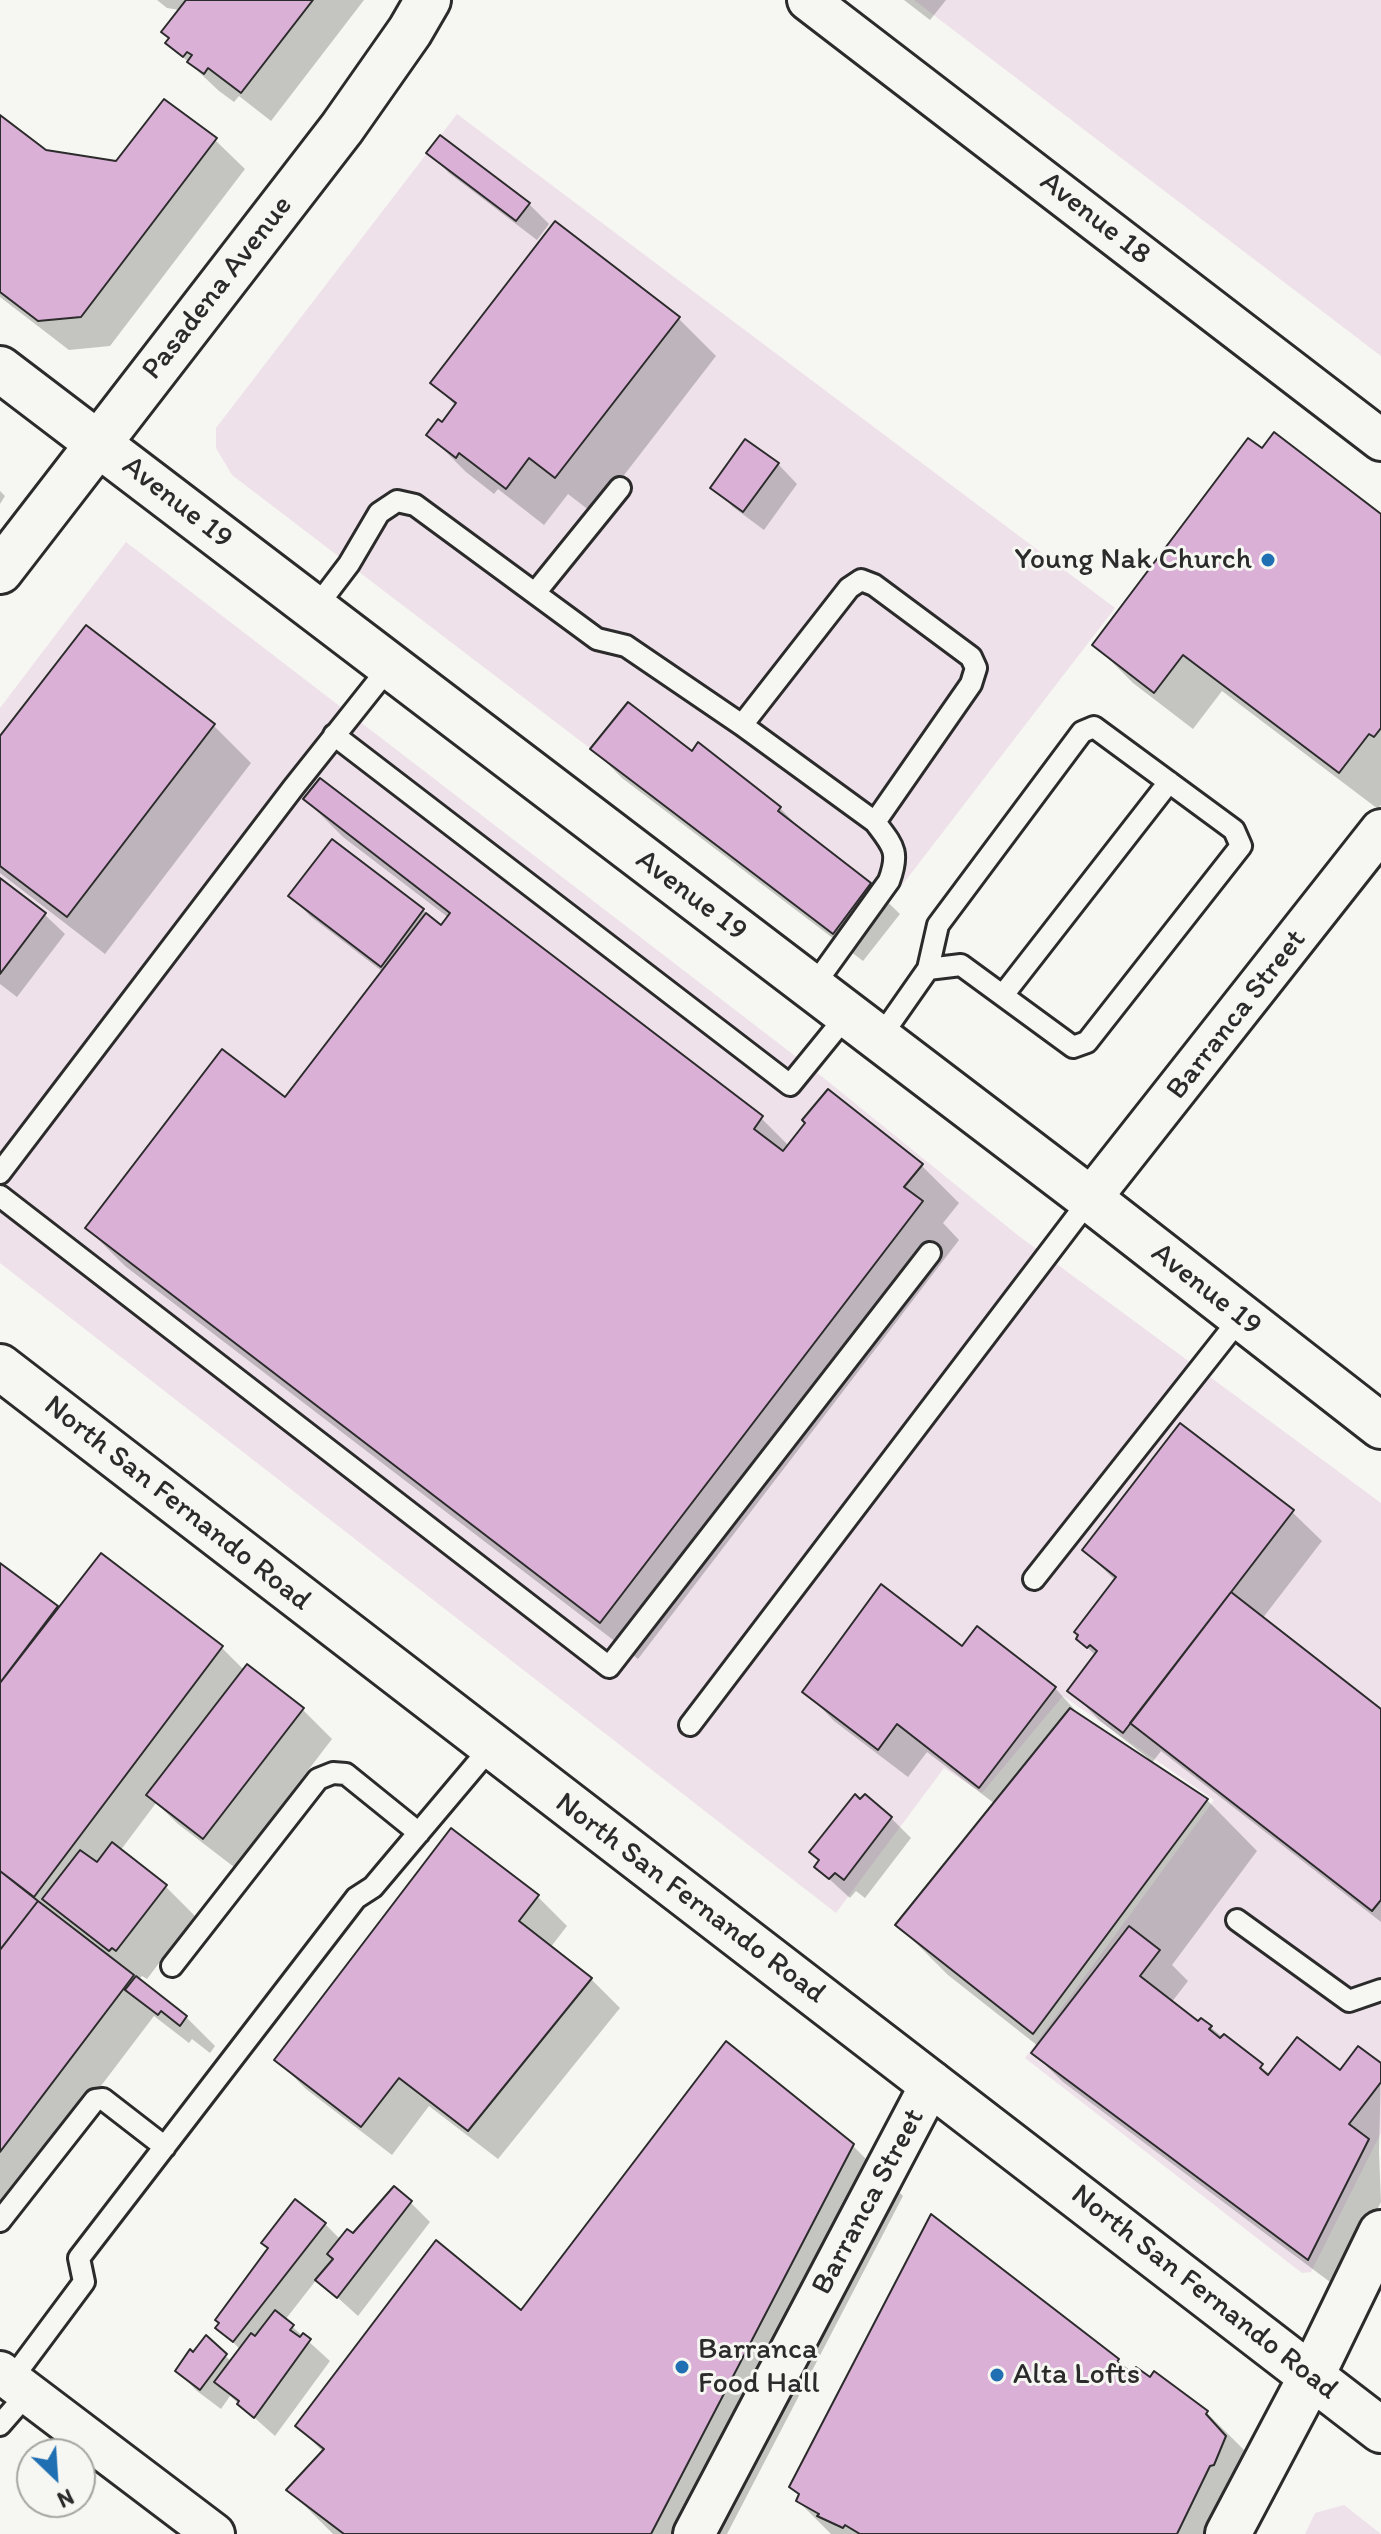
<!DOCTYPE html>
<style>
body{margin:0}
#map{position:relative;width:1381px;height:2534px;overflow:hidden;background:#f6f6f2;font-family:Itim,sans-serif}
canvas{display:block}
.north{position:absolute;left:16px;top:2438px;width:80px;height:80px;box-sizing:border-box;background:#f6f6f2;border:2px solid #a5a5a2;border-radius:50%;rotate:155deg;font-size:22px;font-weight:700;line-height:32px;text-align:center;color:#2b2b2b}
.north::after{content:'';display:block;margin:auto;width:28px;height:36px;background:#1f6fb2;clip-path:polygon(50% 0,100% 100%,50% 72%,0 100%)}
</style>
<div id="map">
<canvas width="1381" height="2534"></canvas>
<div class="north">N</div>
</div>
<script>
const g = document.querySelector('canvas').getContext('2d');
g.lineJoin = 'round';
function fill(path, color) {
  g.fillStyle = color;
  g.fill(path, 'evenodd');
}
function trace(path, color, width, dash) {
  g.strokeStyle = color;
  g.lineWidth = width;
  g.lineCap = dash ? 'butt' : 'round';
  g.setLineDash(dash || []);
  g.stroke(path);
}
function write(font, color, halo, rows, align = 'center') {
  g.font = font + ' Itim,sans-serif';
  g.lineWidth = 6;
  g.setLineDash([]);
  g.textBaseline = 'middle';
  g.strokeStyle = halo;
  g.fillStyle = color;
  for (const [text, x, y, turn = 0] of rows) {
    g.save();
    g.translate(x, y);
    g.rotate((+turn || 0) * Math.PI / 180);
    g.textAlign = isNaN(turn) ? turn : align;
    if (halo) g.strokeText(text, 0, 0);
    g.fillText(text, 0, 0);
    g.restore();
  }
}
fill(new Path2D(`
 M914 0H1381V356Z
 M457 114 1115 608 853 949 232 475 216 448V428Z
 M126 542 825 1079 1020 1237 1381 1503V2133L1311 2272 1302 2273 1025 2058 1214 1800 1063 1696 982 1793 944 1768 836 1913 0 1263V708Z
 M1344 2505 1381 2534H1305L1315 2513Z`), '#eee1ea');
fill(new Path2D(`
 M157 0H364L271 121 239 96 234 102 219 91 168 43 180 10 167 8Z
 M904 0H946L930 20Z
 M0 118 45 152 117 164 215 140 245 169 110 346 69 350 0 297Z
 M429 153 529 204 549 224 537 240 449 173Z
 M678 318 716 356 594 514 568 494 544 525 498 489 494 494 466 472 429 435 442 425 456 406 433 383Z
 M778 464 797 484 764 530 733 507 713 487Z
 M0 491 5 496 0 504Z
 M1381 517V805L1378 809 1222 691 1193 729 1133 683 1095 645Z
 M214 726 251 763 105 954 0 873V739Z
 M593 749 692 754 780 808 810 839 870 885 900 914 863 961 622 778Z
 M305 799 761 1118 789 1146 829 1092 922 1166 959 1203 943 1223 959 1240 638 1659 125 1266 87 1228 285 1100 383 972 310 916 291 896 423 910 442 928 449 918 343 837Z
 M0 880 45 915 65 934 17 997 0 984Z
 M1292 1512 1322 1541 1262 1619 1381 1712V1922L1161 1751 1151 1764 1207 1800 1257 1851 1172 1965 1188 1981 1171 2003 1198 2023 1210 2027 1271 2075 1340 2073 1381 2066 1379 2152 1381 2202 1338 2288 1063 2082 1033 2053 1038 2046 948 1975 898 1925 995 1804 927 1752 908 1777 834 1721 805 1691 882 1587 962 1648 1055 1688 1083 1719 1146 1760 1148 1758 1099 1720 1070 1690 1096 1656 1078 1638 1116 1581 1084 1550Z
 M0 1565 60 1610 221 1647 244 1670 302 1709 332 1739 234 1867 178 1824 156 1803 120 1851 166 1887 195 1916 147 1979 142 1976 138 1980 186 2017 215 2046 210 2053 192 2039 189 2043 154 2016 0 2219Z
 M891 1818 911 1838 865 1898 856 1891 850 1898 816 1867Z
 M451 1831 538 1897 567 1926 550 1948 591 1979 620 2008 498 2159 429 2106 392 2155 306 2089 276 2059Z
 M852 2145 903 2196 727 2534H333L289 2490 323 2452 298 2426Z
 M410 2202 430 2222 358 2316 317 2279 285 2320 330 2361 275 2436 230 2396 221 2409 197 2391 177 2371 206 2338 232 2362 241 2350 218 2328 325 2224 341 2240Z
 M931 2217 1118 2361 1133 2375 1207 2413 1257 2463 1276 2488 1264 2515 1261 2516 1252 2534H831L798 2501 800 2495 792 2487Z`), '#0003');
const building = new Path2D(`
 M186 0H313L241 93 208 68 204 74 187 62 192 55 187 52 183 57 165 43 169 38 161 32Z
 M164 99 217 138 81 317 38 321 0 292V115L46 150 116 161Z
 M440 135 530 203 516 221 426 153Z
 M555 221 680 317 555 478 529 458 506 489 459 453 456 458 426 435 438 419 442 422 456 403 430 383Z
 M1274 432 1381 514V728L1374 737 1369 734 1339 773 1183 655 1154 693 1092 645 1248 438 1262 448Z
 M745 439 779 463 743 512 710 488Z
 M86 625 215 724 67 917 0 866V736Z
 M628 702 692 751 698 742 781 807 778 811 871 883 833 934 590 749Z
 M320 778 763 1116 754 1129 783 1151 805 1123 802 1120 828 1089 923 1164 904 1187 923 1201 600 1623 85 1228 222 1049 285 1097 426 913 441 925 450 913 303 799Z
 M332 839 424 909 381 967 288 896Z
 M0 878 46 913 0 974Z
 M1180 1423 1294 1510 1123 1733 1067 1691 1097 1651 1090 1645 1087 1648 1076 1639 1078 1635 1074 1632 1116 1577 1082 1550Z
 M101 1553 223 1646 34 1897 0 1871V1683Z
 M0 1563 58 1606 0 1683Z
 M881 1584 962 1646 977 1626 1056 1687 979 1788 897 1724 878 1750 802 1692Z
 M1231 1592 1381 1709V1900L1372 1911 1130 1723Z
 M247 1664 304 1708 203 1839 146 1795Z
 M1070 1708 1208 1799 1033 2034 895 1925Z
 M855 1794 860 1799 865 1794 892 1817 844 1880 835 1873 829 1879 814 1867 819 1860 809 1852Z
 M451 1828 539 1895 519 1921 592 1978 468 2131 399 2078 361 2127 274 2060Z
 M112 1842 167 1885 116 1951 112 1948 109 1951 42 1899 80 1850 97 1862Z
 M0 1871 38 1901 0 1950Z
 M38 1901 134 1975 0 2152V1950Z
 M1129 1926 1160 1950 1140 1976 1198 2021 1201 2018 1212 2026 1209 2029 1220 2038 1224 2034 1263 2064 1260 2068 1268 2075 1297 2037 1340 2070 1358 2046 1381 2063V2082L1349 2124 1369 2139 1308 2260 1031 2053Z
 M136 1976 187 2016 180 2026 161 2011 158 2015 125 1990Z
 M726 2041 854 2144 651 2534H344L286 2490 324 2449 295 2426 436 2240 521 2310Z
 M394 2186 412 2201 337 2298 315 2280 333 2259 327 2254 347 2229 353 2233Z
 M295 2199 326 2223 233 2342 215 2328 219 2323 215 2320 268 2248 261 2243Z
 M931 2214 1119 2359 1117 2362 1132 2373 1136 2367 1150 2377 1154 2371 1208 2411 1206 2414 1226 2436 1214 2465 1210 2466 1177 2534H860L845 2525 843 2528 817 2516 819 2514 796 2501 799 2494 789 2487Z
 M275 2310 294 2325 290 2330 300 2337 303 2333 311 2339 254 2418 237 2404 239 2401 214 2382 251 2333 255 2336Z
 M206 2335 227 2354 200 2390 175 2371 190 2349 193 2352Z`);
fill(building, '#dab0d7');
trace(building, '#2b2b2b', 2);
const lane = new Path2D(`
 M535 593 620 488
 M314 610 349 564 379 513 397 501 415 505 597 639 626 646 742 725 875 822 971 684 976 668 971 657 874 585 861 580 849 588 742 725
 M334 735 790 1085 847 1015
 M812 988 889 881C900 851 893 846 875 822
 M1003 995 1169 782
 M879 1039 928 969 961 965 1073 1047 1087 1042 1241 846 1234 830 1094 727 1082 732 938 925 928 969
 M0 1173 293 788 390 666
 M0 1196 609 1667 930 1253
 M1034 1579 1241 1317
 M690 1725 1090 1199
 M1237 1920 1349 2001 1381 1990
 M172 1966 318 1779 333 1773 346 1774 419 1833
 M0 2221 95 2100 103 2099 165 2147
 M11 2380 84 2282 79 2258 356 1898 373 1887 491 1747
 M0 2425 28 2393`);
const street = new Path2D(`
 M808 0 1381 440
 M1090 1199 1381 830
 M0 2372 214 2534
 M694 2534 932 2082`);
const secondary = new Path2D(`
 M0 369 1090 1199 1381 1426
 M0 571 342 128 410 31 428 0
 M0 1367 1381 2430
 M1228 2534 1311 2377 1381 2233`);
trace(lane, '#2b2b2b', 26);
trace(street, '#2b2b2b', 46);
trace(secondary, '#2b2b2b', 50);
trace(lane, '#f6f6f2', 20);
trace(street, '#f6f6f2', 40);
trace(secondary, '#f6f6f2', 44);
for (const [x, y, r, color] of [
 [1268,560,8,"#1f6fb2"],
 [682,2367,8,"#1f6fb2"],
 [997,2375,8,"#1f6fb2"]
]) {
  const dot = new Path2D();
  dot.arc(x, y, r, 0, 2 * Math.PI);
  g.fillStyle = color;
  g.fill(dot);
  trace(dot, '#f6f6f2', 3);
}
write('30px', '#2b2b2b', '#f6f6f2', [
 ["Avenue 18",1095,219,38],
 ["Pasadena Avenue",218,288,-52],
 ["Avenue 19",177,503,38],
 ["Avenue 19",691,896,37],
 ["Barranca Street",1237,1015,-52],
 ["Avenue 19",1206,1290,38],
 ["North San Fernando Road",177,1504,38],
 ["North San Fernando Road",690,1899,37],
 ["Barranca Street",869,2202,-62],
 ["North San Fernando Road",1204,2293,38]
]);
write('30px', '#2b2b2b', '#f6f6f2', [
 ["Young Nak Church",1252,560,"right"],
 ["Barranca",698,2350],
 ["Food Hall",698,2384],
 ["Alta Lofts",1013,2375]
], 'left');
</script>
